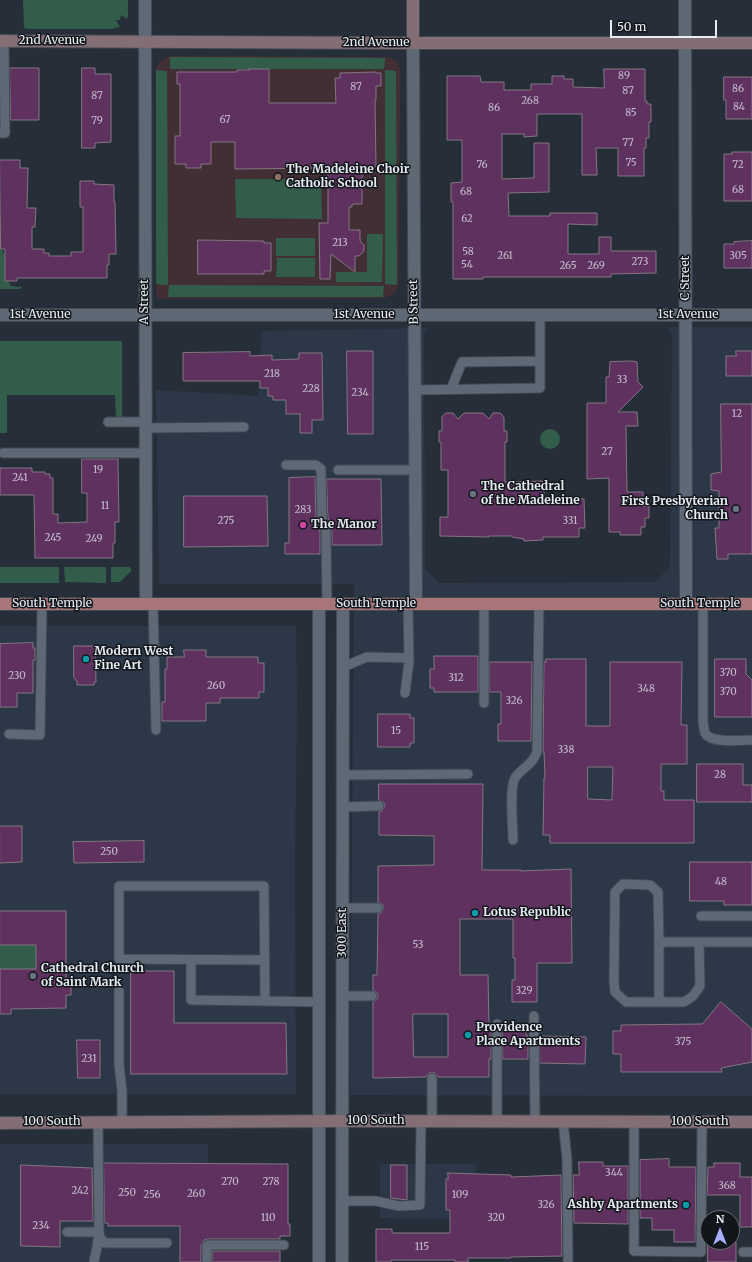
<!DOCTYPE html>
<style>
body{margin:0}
#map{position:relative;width:752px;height:1262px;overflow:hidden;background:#262e39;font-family:Merriweather,serif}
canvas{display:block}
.north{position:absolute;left:700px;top:1210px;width:40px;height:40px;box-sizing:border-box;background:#12161b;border:1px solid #676c71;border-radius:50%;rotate:0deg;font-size:11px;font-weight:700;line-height:16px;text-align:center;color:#e6ecf3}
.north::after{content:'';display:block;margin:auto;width:14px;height:18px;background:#a9b0fc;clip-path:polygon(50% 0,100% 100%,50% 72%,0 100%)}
.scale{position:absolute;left:610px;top:20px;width:107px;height:18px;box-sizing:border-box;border:2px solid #e6ecf3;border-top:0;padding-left:5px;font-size:12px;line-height:14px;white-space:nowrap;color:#e6ecf3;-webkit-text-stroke:3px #12161b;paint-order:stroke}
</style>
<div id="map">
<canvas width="752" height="1262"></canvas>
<div class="north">N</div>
<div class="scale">50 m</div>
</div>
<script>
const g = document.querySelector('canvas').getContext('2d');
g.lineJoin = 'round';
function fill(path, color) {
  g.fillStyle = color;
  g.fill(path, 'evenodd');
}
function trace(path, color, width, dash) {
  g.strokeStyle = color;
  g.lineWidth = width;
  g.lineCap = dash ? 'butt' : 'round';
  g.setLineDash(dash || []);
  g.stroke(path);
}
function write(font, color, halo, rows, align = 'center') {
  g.font = font + ' Merriweather,serif';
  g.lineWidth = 3;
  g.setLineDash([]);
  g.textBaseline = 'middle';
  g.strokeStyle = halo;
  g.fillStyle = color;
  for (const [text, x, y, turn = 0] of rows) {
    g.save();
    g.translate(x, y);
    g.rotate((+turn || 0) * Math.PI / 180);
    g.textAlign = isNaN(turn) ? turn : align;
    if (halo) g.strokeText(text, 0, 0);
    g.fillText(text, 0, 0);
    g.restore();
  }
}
fill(new Path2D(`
 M667 327H752V1096L350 1095 354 584H159L156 390 258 396 262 331 429 328 424 334 425 569 440 583 655 582 670 567 672 335Z
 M0 626H296L297 698 295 867 296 1094H0Z
 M0 1144H208V1262H0Z
 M380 1164H476V1219L380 1218Z`), '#2c3848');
fill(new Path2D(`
 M171 56 389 57 397 61 400 69 399 285 394 294 384 298 161 299 158 298 156 295V70L159 62 167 57Z`), '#422f35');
fill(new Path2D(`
 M23 0H128V16L127 19 121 15 120 20H116L120 27 111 29H27L24 28Z
 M170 57 385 58 384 69H170Z
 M156 70 167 71 168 285 156 284Z
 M385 70 396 71 397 285 385 284Z
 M235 179H321L322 219 236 218Z
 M367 234H383L382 282H336V272H367Z
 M276 238H315V256H276Z
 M0 247C9 257 3 275 11 286L19 287 22 286 20 289H0Z
 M277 258H315V277H276Z
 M169 285 384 286 383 297H168Z
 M0 341H122V418H116L115 395H7V433H0Z
 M540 439a10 10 0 1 1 20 0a10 10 0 1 1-20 0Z
 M0 567H59V583H0Z
 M64 567H106V583L65 582Z
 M111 567H129L131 569V571L120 582H111Z
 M0 945H36V969H0Z`), '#325d4b');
const building = new Path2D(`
 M10 68H39V120H11Z
 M82 68H95V74H111V142L95 143V148H82Z
 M249 69H269V103H336L335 78H340V73L376 72V73H381V86H376V100H375L376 167H362V204H352V207H349V230H360V241L364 245V251L359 256H355V272L331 254 330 279H320L319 223H328V168L235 169V142H211V164H201V168H186V164H175V136H180V84H177V72H237V70H249Z
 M604 69H645V101H647V104H651V122H649V138H646V148H644V176H618V148H596L597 175H582V114H537V136L524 137V134H502V179L534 178V143H549V192L508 193 509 216H550V213H597V225L568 224V254H599V237H611V251H656V273L611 274V277H483V279H453V202H451V183L462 182V140H447V76H480L481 82H504V90H531V84H552V76H564V79H573V87L604 88Z
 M724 77H752V119H726V100H724Z
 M732 152H752V201H724V154H732Z
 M0 160H20V168H28L27 208H36L35 227H32V249H44V253H49V256H71V252H83V207H80V181H94V184L114 185V202H115L116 254H109V265H107V278H17V281H5V249H1Z
 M198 240 264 241V243H271V271H264V274H198Z
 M752 241V268H724V244H734V242Z
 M347 351H373V434H348Z
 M736 351H752V376H726V356H736Z
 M250 352V356L272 355V360L299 359V353H322L323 420H312V433H300V414H286V400H273V396H268V388H260V381H183V353Z
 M632 361 637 362 638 382 643 387 618 412H637L638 426H626L627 492H643V506H649V518H645V527H641V535H620V532H609V478L587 479V403H606V377H609L610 362Z
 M721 404H752V554H728V559H717L715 528H719V491L711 490V474L721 472Z
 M446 413H453L458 419 464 413H483L489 419 493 413H500L504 417V431H507V442H505V482L543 481V483H544V498L584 499 585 528H579V537H543V540L524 541V539L512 537V536H489V537L440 536V517H448V470H441V442H439V431H442V417Z
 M82 459H118L119 522H115V543H113V558H35L34 495H0V468H32V472H45V474H50V478H53V514H58V523L87 522V493H82Z
 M315 477 316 519 320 532V554H285V543H289V478Z
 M327 479H381L382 545H332V531L328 518Z
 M184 496H267L268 546 184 547Z
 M33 643V648H35V660H33V693H17V707H0V644Z
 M74 646H95L96 682H94V685H77V681L74 678Z
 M184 650H206V657H258V663H264V692H259V698H220V703H206V721H162V702H165V669H167V657H184Z
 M434 656H478V692H434V688H430V669H434Z
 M546 659H586V726H610V662H682L681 725H687V764H661V791H664V800H694V843H550V835H543L544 778H545L544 752H543L544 662H546ZM588 767H613L612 800 588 799Z
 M715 659H746V674L752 680V717H715Z
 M490 662H532L531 741H498V724H501V692H490Z
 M378 714H410V718H414V743H410V747H378Z
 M697 764H743V785H752V802H697Z
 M379 784H483L482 870H521V871L571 869 572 963H537V1002H512V980H515V958H513V919H460V975H488L489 1026H491V1059H489V1077H438L435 1073 432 1072 429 1073 426 1077H422L373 1078V1002L377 999 378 996 377 993 373 990V975H377L378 914 381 913 384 908 383 905 378 902V866L434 865V836L379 835V812L382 811 385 806 384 803 379 800ZM413 1014H448V1057H414Z
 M0 826H22V862L0 863Z
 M144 841V862L74 863 73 842Z
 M690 862H752V905H724V901H690Z
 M0 911H66V984H71V995H66V1008L11 1009V1014H0V969H36V945H0Z
 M131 971H174V1023H286L287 1074H131Z
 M721 1002 752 1029V1062L721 1068 722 1072H621V1054H613V1031H621V1025L702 1024Z
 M503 1026H526V1035L528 1036V1059H503Z
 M540 1036 586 1037 585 1064 540 1063Z
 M77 1040H100V1078H78Z
 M669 1159V1167H696L695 1242H674V1230H652V1218H640V1160Z
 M579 1162H603V1166H628V1224L574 1223 573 1175H579Z
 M104 1163 288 1164V1224H290V1236H280V1239H207L204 1240 201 1245V1262H180V1226H108V1223H105Z
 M714 1163H740V1177H752V1227H740V1195H707L708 1167H714Z
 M21 1165 92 1168 93 1221H60V1247L21 1246Z
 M391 1165H407V1200L391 1198Z
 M448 1173 511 1175V1177L561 1175 562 1256 511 1257V1258H468V1262H455V1260H391V1262H376V1229H392V1233H450V1210H446V1179H448Z
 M708 1242H736V1262H708Z
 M213 1251H280V1262H213Z`);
fill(building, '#5f315f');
trace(building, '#837682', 1);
const lane = new Path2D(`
 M0 133H5L4 41
 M451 389 462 362 540 361
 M415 390 540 388V315
 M108 422H145
 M145 428 244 427
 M3 453H146
 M286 465H316L321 469 322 519 326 531 327 604
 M338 470H416
 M153 604 156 730
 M484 604V703
 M703 604V723C704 726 704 730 705 733 711 744 741 740 752 740
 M343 667 367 657 409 658
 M405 693 409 662 408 604
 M9 734 40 735 42 604
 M343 775 468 774
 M343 807 379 806
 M513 840C513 826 509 788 515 778 521 768 532 766 537 752L539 604
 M343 908H378
 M701 916H752
 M659 942V1002
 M699 942 700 986 693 996 684 1002H626L615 992 614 981 615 892 623 884 650 885 658 892 659 942H752
 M191 960V1000L265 1001
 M265 960 119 959V886H264L265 1001 319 1002
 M119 991V1064L122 1091V1122
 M343 996H372
 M534 1016 535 1121
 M497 1024V1121
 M432 1078V1121
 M563 1121 567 1159 568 1262
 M98 1122 99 1232 100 1238 105 1243H167
 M634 1122V1251L701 1252 702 1122
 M342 1201H376L399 1206 420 1205 421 1121
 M67 1232H99L97 1247 94 1261
 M743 1252H752
 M207 1262V1245H284`);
const street = new Path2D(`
 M145 0 146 604
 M685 0 686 604
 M413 43 416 604
 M0 315H752
 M319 604V1262
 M342 1262 343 604`);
const secondary = new Path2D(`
 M0 41 392 43H752
 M413 43V0
 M0 1123 342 1121 752 1122`);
const primary = new Path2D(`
 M0 604H752`);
trace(lane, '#434953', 11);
trace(street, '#434953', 14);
trace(secondary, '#434953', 14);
trace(primary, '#434953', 14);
trace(lane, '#5f6875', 9);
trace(street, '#5f6875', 12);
trace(secondary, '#846e76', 12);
trace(primary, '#a87578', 12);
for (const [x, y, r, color] of [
 [278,177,4,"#8d6e63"],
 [473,494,4,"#6b7280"],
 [736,509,4,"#6b7280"],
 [303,525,4,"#d1479c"],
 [86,659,4,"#0f9aa8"],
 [475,913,4,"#0f9aa8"],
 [33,976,4,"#6b7280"],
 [468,1035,4,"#0f9aa8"],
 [686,1205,4,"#0f9aa8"]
]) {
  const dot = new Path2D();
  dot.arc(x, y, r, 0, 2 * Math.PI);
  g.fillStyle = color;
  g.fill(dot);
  trace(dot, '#12161b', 1.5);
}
write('10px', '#c4bdce', null, [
 ["89",624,76],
 ["87",356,87],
 ["86",738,89],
 ["87",628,91],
 ["87",97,96],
 ["268",530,101],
 ["84",739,107],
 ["86",494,108],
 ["85",631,113],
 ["67",225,120],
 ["79",97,121],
 ["77",628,143],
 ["75",631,163],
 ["76",482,165],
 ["72",738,165],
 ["68",738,190],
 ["68",466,192],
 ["62",467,219],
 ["213",340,243],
 ["58",468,252],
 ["261",505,256],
 ["305",738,256],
 ["273",640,262],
 ["54",467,265],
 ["265",568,266],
 ["269",596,266],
 ["218",272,374],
 ["33",622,380],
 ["228",311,389],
 ["234",360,393],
 ["12",737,414],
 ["27",607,452],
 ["19",98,470],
 ["241",20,478],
 ["11",105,506],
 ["283",303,510],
 ["275",226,521],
 ["331",570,521],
 ["245",53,538],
 ["249",94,539],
 ["370",728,673],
 ["230",17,676],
 ["312",456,678],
 ["260",216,686],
 ["348",646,689],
 ["370",728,692],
 ["326",514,701],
 ["15",396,731],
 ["338",566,750],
 ["28",720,775],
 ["250",109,852],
 ["48",721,882],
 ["53",418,945],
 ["329",524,991],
 ["375",683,1042],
 ["231",89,1059],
 ["344",614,1173],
 ["270",230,1182],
 ["278",271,1182],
 ["368",727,1186],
 ["242",80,1191],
 ["250",127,1193],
 ["260",196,1194],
 ["256",152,1195],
 ["109",460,1195],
 ["326",546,1205],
 ["110",268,1218],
 ["320",496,1218],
 ["234",41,1226],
 ["115",422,1247]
]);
write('12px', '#e6ecf3', '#12161b', [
 ["2nd Avenue",52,41],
 ["2nd Avenue",376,43],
 ["C Street",686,278,-90],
 ["A Street",145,302,-90],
 ["B Street",414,302,-91],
 ["1st Avenue",40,315],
 ["1st Avenue",364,315],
 ["1st Avenue",688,315],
 ["South Temple",52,604],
 ["South Temple",376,604],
 ["South Temple",700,604],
 ["300 East",343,933,-90],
 ["100 South",376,1121],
 ["100 South",52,1122],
 ["100 South",700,1122]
]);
write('bold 12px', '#e6ecf3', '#12161b', [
 ["The Madeleine Choir",286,170],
 ["Catholic School",286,184],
 ["The Cathedral",481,487],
 ["of the Madeleine",481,501],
 ["First Presbyterian",728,502,"right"],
 ["Church",728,516,"right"],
 ["The Manor",311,525],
 ["Modern West",94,652],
 ["Fine Art",94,666],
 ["Lotus Republic",483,913],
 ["Cathedral Church",41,969],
 ["of Saint Mark",41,983],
 ["Providence",476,1028],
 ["Place Apartments",476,1042],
 ["Ashby Apartments",678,1205,"right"]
], 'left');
</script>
